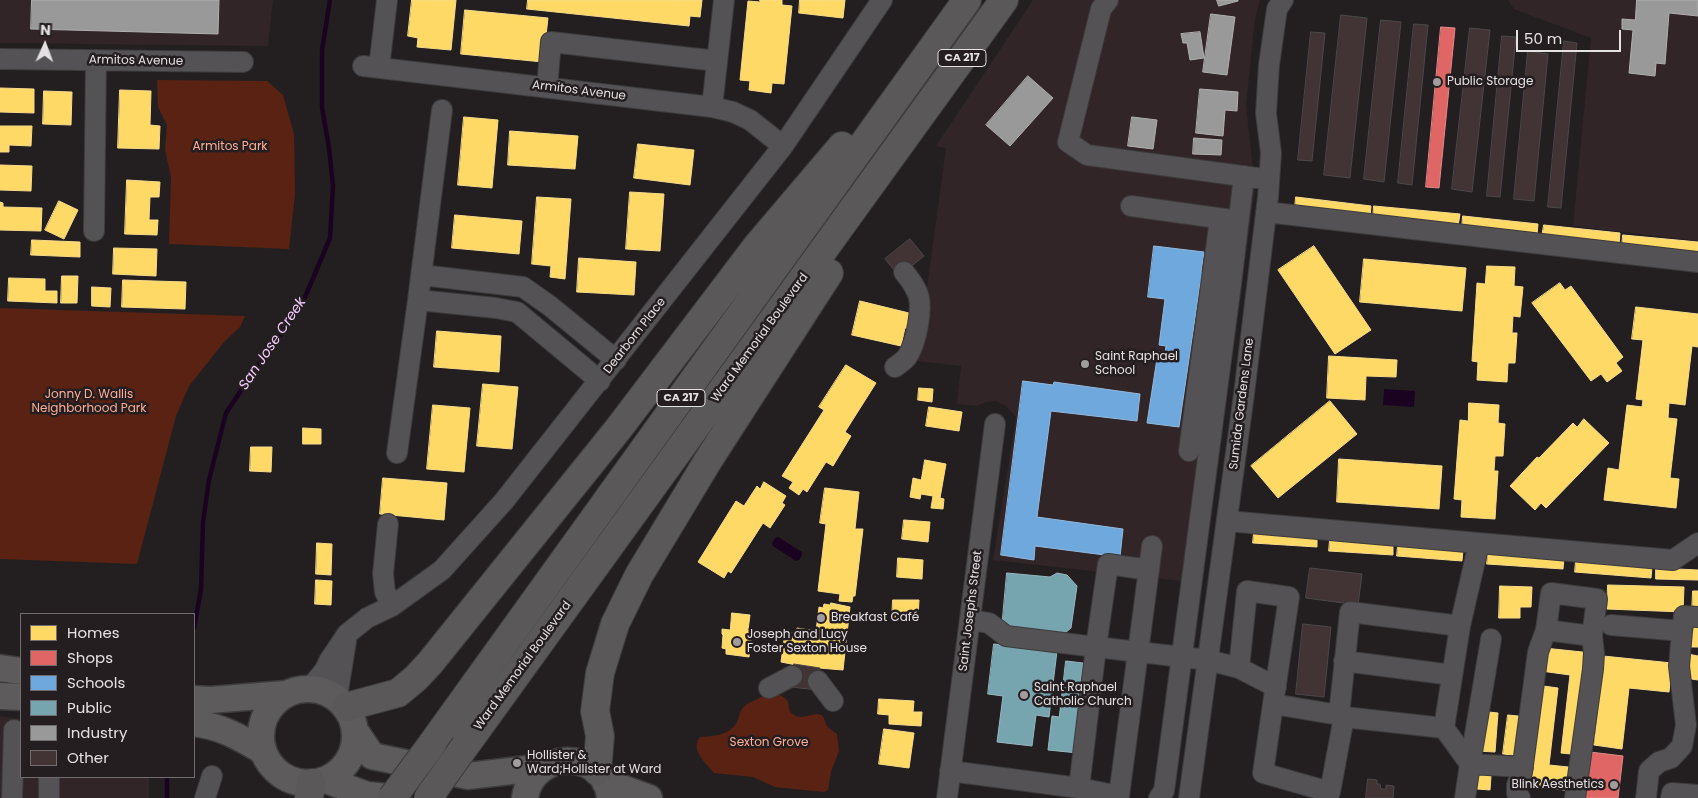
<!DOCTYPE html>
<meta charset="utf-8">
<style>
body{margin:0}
#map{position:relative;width:1698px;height:798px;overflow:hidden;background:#231f21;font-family:Poppins,sans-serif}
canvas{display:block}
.legend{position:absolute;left:20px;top:613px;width:175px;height:165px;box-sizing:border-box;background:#241e20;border:1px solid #716c6e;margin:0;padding:6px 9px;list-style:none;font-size:15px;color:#e5e1e2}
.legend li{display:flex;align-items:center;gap:10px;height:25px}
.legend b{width:25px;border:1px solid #716c6e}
.north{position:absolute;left:20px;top:20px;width:50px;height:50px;-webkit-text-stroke:4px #241e20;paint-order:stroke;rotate:2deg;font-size:14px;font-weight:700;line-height:20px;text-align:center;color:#e5e1e2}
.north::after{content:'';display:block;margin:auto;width:18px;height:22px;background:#e5e1e2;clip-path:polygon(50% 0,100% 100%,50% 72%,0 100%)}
.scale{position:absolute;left:1516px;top:30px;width:105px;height:22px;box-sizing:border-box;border:2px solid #e5e1e2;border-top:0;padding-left:6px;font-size:15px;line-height:18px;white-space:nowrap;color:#e5e1e2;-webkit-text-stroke:4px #241e20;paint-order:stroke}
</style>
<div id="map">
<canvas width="1698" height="798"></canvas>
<ul class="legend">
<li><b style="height:14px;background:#ffd966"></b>Homes</li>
<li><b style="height:14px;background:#e06666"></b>Shops</li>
<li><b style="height:14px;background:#6fa8dc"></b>Schools</li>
<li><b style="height:14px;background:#76a5af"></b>Public</li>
<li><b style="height:14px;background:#999"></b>Industry</li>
<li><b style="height:14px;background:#423335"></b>Other</li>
</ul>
<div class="north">N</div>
<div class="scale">50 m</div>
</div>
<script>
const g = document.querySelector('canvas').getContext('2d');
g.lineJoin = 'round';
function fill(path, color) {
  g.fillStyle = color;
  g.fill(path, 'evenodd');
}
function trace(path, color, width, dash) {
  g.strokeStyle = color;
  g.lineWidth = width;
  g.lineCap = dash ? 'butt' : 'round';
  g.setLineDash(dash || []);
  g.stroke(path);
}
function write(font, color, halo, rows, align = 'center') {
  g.font = font + ' Poppins,sans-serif';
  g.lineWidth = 5;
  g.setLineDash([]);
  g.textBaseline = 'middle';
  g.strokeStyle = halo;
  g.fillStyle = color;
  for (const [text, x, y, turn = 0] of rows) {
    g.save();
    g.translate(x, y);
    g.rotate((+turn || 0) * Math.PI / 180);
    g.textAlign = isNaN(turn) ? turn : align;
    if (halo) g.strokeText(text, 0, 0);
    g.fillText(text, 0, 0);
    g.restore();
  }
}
fill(new Path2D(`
 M0 0H273L268 46 0 43Z
 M1033 0H1260L1255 18 1246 105 1255 189 1200 583 993 560 1016 417 1006 406 996 401 986 402 977 406 957 404 961 366 917 361 946 148 936 146Z
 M1508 0H1698V241L1573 226 1591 38 1514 9Z
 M0 716 21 719V777H149V798H0Z`), '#312528');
fill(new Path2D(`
 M157 80 267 81 283 95 294 134 295 194 289 249 169 244 171 177 165 150 167 125 158 107Z
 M0 308 245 316 240 327 224 342 189 386 176 416 137 564 0 559Z
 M774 693C797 700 783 708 794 715 803 721 814 711 821 715 825 717 825 723 827 726 829 729 834 731 837 734L839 751 831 772 828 790 824 792 775 787 753 777 714 773C705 762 690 750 700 737 713 736 727 736 736 724 739 719 739 713 742 709 747 702 766 695 774 693Z`), '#592212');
fill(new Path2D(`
 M1384 389 1415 391 1414 407 1383 405Z
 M778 537 802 552V555L799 560 796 561 773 546 772 543 775 538Z`), '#1a0320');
const homes = new Path2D(`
 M412 0H456L451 50 417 47 418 38 408 36Z
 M528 0H702L700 17 690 16 689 26 527 9Z
 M760 0H782V5L792 6 784 84 772 83 771 93 749 90 750 81 740 80 748 1 760 2Z
 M800 0H845L843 18 799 13Z
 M465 10 548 18 543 62 461 54Z
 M0 88 34 89V113L0 112Z
 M120 90 151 91 150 125 160 126 159 149 118 148Z
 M44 91 72 92 71 125 43 124Z
 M464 117 498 120 492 188 458 185Z
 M0 126H32L31 146 9 145V152H0Z
 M510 131 578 136 575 169 508 165Z
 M638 144 694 150 690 185 634 178Z
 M0 165 32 166 31 191 0 190Z
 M127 180 160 182 159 197H150L149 220H158L157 235 125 234Z
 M630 192 664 194 660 251 626 249Z
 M537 197 571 199 565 279 550 277 551 266 532 264Z
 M1296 197 1371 206 1370 217 1295 208Z
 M59 201 78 210 64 239 45 230Z
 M0 202 3 203V207L42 208 41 231 0 230Z
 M1374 206 1460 214 1458 226 1373 218Z
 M455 215 522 221 519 254 452 248Z
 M1463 216 1538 224 1537 236 1462 228Z
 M1544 225 1620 233 1619 245 1542 237Z
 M1623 235 1698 242V253L1622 246Z
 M32 240 80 242V257L31 255Z
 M1314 246 1371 330 1335 354 1278 270Z
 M114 248 157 249 156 276 113 274Z
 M579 258 636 262 634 295 577 292Z
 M1364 259 1466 268 1462 311 1360 302Z
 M1487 266 1515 267 1514 286 1523 287 1520 317 1513 316 1512 333H1517L1515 363H1508L1507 382 1477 380 1478 362 1472 361 1477 283 1485 284Z
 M62 276H78L77 303H61Z
 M9 278 45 279V291H57V303L8 301Z
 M123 280 186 282 185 309 122 307Z
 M1560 283 1565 290 1571 286 1623 357 1616 363 1622 371 1607 382 1601 374 1591 381 1532 303Z
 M92 287 111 288 110 307 92 306Z
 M860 301 909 313 907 321 910 322 909 328H905L901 346 852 335Z
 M1636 307 1698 314V347L1692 346 1685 405 1669 403 1668 418 1677 419 1670 478 1679 479 1676 508 1604 500 1608 468 1619 470 1627 405 1642 407 1643 400 1636 399 1643 340 1632 339Z
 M437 331 501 336 499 372 434 367Z
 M1329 356 1397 360 1396 377 1366 376 1365 400 1327 398Z
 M846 365 876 383 845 432 851 436 833 466 826 462 807 492 803 489 799 495 789 488 793 482 782 476 824 410 819 407Z
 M483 384 518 387 512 449 477 446Z
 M919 388 933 389 932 402 918 400Z
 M1330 401 1357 434 1278 498 1251 466Z
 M1469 403 1499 405 1498 423 1505 424 1503 456H1495L1494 471H1498L1495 519 1461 517 1462 500 1454 499 1460 420 1468 421Z
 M433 405 470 408 464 472 427 469Z
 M929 407 962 412 959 431 926 426Z
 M1584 419 1609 443 1546 508 1541 503 1535 510 1510 486 1537 457 1539 458 1573 423 1577 427Z
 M303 428 321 429V444H303Z
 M251 447H272L271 472 250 471Z
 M1339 459 1442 466 1439 509 1337 502Z
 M925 460 946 464 940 498 944 499 943 509 931 508 933 496 921 494 920 499 910 497 913 478 921 480Z
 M383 478 447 483 444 520 380 514Z
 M764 482 786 496 782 503 785 505 770 528 763 523 731 573 728 571 724 578 698 562 736 501 744 506 757 486 760 489Z
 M825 488 859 492 855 529H863L855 596H853L852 602 839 601 840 594 818 591 826 524 820 523Z
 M904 520 930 522 928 542 902 539Z
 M1254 533 1317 537V547L1253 543Z
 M1330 540 1393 543V555L1329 551Z
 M317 543 332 544 331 575 316 574Z
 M1398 545 1463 550 1462 561 1397 556Z
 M1488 553 1564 558 1563 569 1487 564Z
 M898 558 923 560 922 579 897 577Z
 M1576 561 1652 567 1651 578 1575 572Z
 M1656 568 1698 570V580L1656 579Z
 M316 580 332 581 331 605 315 604Z
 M1608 585 1684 587 1683 612 1607 609Z
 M1500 586 1532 587 1531 607H1520V618H1499Z
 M1693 591H1698V614H1692Z
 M893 600H919L918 619H892Z
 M831 603 850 607 843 670 807 667 781 662 785 632 796 633 797 628 816 631 819 607 823 608 824 604 830 605Z
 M732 613 750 615 748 630 752 631 749 657 726 654V649L722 648 723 635 722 634V629L730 630Z
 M1691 624 1698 625V647H1689Z
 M1544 648 1592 653 1581 755 1561 753 1570 675 1541 671Z
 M1688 654 1698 656V680L1685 678Z
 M1603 656 1672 663 1669 692 1629 688 1622 749 1594 745Z
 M1536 685 1558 688 1549 765 1578 768 1575 791 1524 786Z
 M879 699 914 701 913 712H922L921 726 889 724V715L878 714Z
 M1479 711 1498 713 1495 752 1476 751Z
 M1508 715 1528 717 1523 756 1503 754Z
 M884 729 914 733 909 768 879 764Z
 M1478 775 1491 776 1490 790 1477 789Z`);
fill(homes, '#ffd966');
trace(homes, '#f7db8b', 1);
const shops = new Path2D(`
 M1441 27 1455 28 1439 188 1426 187Z
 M1590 752 1623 756 1618 798H1584Z`);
fill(shops, '#e06666');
trace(shops, '#e28b8b', 1);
const schools = new Path2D(`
 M1154 246 1204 252 1201 272 1209 273 1208 285 1200 284 1179 427 1147 423 1158 352 1165 353 1166 346 1159 345 1165 299 1148 297Z
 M1023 381 1053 385 1054 382 1140 394 1137 421 1051 411 1037 517 1123 529 1120 557 1035 546 1034 560 1001 555Z`);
fill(schools, '#6fa8dc');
trace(schools, '#92b9de', 1);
const public = new Path2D(`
 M1007 573 1050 577 1057 573 1067 575 1077 586 1071 628 1065 633 1002 628Z
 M994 644 1057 651 1049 717 1036 715 1032 746 997 742 1003 696 988 694Z
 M1066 661 1083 663 1078 701H1084L1078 753 1048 750 1052 716 1059 717Z`);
fill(public, '#76a5af');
trace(public, '#97b7be', 1);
const industry = new Path2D(`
 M32 0H219L218 34 31 29Z
 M1217 0H1238V1L1219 6Z
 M1637 0H1698V16L1669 13 1665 64 1656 63 1655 76 1629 73 1633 30 1622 29V19L1635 20Z
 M1211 14 1235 17 1227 75 1203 72Z
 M1200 32 1204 58 1190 60 1187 43H1183L1181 34Z
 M1028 76 1053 98 1010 146 986 125Z
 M1200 89 1238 92 1237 111 1225 110 1223 136 1196 133Z
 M1132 117 1157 120 1153 149 1128 146Z
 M1194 138 1222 140 1221 155 1193 154Z`);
fill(industry, '#999');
trace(industry, '#b0afaf', 1);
trace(new Path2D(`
 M194 628 201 589 203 522 209 480 226 413 254 371 300 309 330 238 333 186 329 148 322 107V50L330 0
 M167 798V777`), '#1a0320', 4.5);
const building = new Path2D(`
 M1341 15 1367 18 1350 178 1324 175Z
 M1381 20 1401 22 1384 182 1364 179Z
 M1414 24 1428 25 1412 185 1398 183Z
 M1470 28 1490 30 1472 192 1452 189Z
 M1311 32 1325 33 1312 161 1298 160Z
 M1502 36 1516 37 1500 197 1487 196Z
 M1564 41 1577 43 1561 208 1548 207Z
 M1528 51 1548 54 1534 201 1514 199Z
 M910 239 924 256 899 276 885 259Z
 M1310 568 1362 574 1358 605 1306 598Z
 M1303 624 1331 627 1324 697 1296 694Z
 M794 664 820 668 817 690 791 687Z
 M1368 779 1377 780V784H1380L1381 789H1386V785L1394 786 1393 798H1366Z`);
fill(building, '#423335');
trace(building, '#4b4849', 1);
const minor = new Path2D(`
 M1108 0 1101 9 1068 142 1087 155 1257 178
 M0 59 243 62
 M363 66 712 107 733 112 750 120 783 146
 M379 68 387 0
 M547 87 551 42 717 61
 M712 107 724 0
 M1131 206 1232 220
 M1266 212 1698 262
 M94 231 96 60
 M422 275 523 287 550 306 616 360
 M418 300 496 308 517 312 600 381
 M895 367C899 364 904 361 907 357 916 344 924 306 917 292 914 285 909 278 904 272
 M1189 451 1220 219
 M397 453 418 300 442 110
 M1227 521 1673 560 1698 543
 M388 524 383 574 385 592 392 606
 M1149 570 1108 564 1096 647 1208 660 1239 668 1276 687
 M970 620 989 623 1006 636 1096 647 1079 788
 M1611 625 1682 631 1679 666 1686 725 1682 746 1671 758 1659 762 1649 771 1646 798
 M1682 631 1684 616 1698 617
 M1344 661 1452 675
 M1239 668 1247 591 1289 597 1273 704 1339 715 1344 717 1444 728 1460 626 1479 543
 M818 681 833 701
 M310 688 325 670 329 661 347 634 367 618 392 606 442 570 504 501 783 146 882 0
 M769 688 792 676
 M337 697 346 641
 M1273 704 1263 773 1330 792 1344 717
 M1339 715 1350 612 1460 626
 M1444 728 1470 764
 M1470 764 1491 639
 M950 771 1079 788 1119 796 1152 546
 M12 798 14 730
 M49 798V777
 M205 798 212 776
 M947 798 995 424
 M1159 798 1164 791 1231 284 1244 176
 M1189 798 1244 394 1268 197 1271 153 1266 113 1269 65 1277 9 1283 0
 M1465 798 1470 764 1523 767
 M1520 798 1517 793V785L1522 772 1538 652 1546 630 1551 593 1597 599 1592 636 1546 630
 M1575 798 1593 669 1594 653 1592 636
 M1671 798 1672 793 1698 795`);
const major = new Path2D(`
 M0 668 21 671
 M261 736a47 47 0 1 1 94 0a47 47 0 1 1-94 0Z
 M0 696 21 697
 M194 699 210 700 285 694
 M194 723C223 727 239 737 263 751
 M356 732 372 756 468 776 545 767
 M326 780 367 795 398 798
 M605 782 649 798
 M525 798C532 748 606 749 610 798`);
const highway = new Path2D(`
 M346 707 398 693 416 678 430 663 619 428 757 246 842 146
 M432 744 967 0
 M465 746 1004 0
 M597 771 600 736 595 711 600 673 615 624 639 575 709 459 829 273
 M309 798 311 783`);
trace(minor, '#3d3b3c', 22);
trace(major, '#3d3b3c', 29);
trace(highway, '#3d3b3c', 30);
trace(minor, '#545254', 20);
trace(major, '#5d5b5c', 26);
trace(highway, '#5a5859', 28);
const highwayBridge = new Path2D(`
 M392 798 432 744
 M428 798 465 746`);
trace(highwayBridge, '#3d3b3c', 30, []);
trace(highwayBridge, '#5a5859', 28);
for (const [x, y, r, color] of [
 [1437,82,5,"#a19d9e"],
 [1085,364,5,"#a19d9e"],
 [821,618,5,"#a19d9e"],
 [737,642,5,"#a19d9e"],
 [1024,695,5,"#a19d9e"],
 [517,763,5,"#a19d9e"],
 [1614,785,5,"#a19d9e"]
]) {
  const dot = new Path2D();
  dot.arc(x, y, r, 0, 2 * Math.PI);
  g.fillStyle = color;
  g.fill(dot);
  trace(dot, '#241e20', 2);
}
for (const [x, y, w] of [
 [962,58,48],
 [681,398,48]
]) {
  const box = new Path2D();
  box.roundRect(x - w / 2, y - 8.5, w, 17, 4);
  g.fillStyle = '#241e20';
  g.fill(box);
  trace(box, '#e5e1e2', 1);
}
write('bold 11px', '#e5e1e2', null, [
 ["CA 217",962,58],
 ["CA 217",681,398]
]);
write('12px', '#e5e1e2', '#241e20', [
 ["Armitos Avenue",136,61,1],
 ["Armitos Avenue",579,91,7],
 ["Dearborn Place",635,336,-52],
 ["Ward Memorial Boulevard",760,338,-54],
 ["Sumida Gardens Lane",1242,404,-83],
 ["Saint Josephs Street",971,611,-83],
 ["Ward Memorial Boulevard",523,666,-54]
]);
write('12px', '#e5e1e2', '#241e20', [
 ["Public Storage",1447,82],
 ["Saint Raphael",1095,357],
 ["School",1095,371],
 ["Breakfast Café",831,618],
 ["Joseph and Lucy",747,635],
 ["Foster Sexton House",747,649],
 ["Saint Raphael",1034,688],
 ["Catholic Church",1034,702],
 ["Hollister &",527,756],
 ["Ward;Hollister at Ward",527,770],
 ["Blink Aesthetics",1604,785,"right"]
], 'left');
write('12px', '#ffad96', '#241e20', [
 ["Armitos Park",230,147],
 ["Jonny D. Wallis",89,395],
 ["Neighborhood Park",89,409],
 ["Sexton Grove",769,743]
]);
write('italic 14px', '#f3cdfd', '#241e20', [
 ["San Jose Creek",273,344,-56]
]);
</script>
